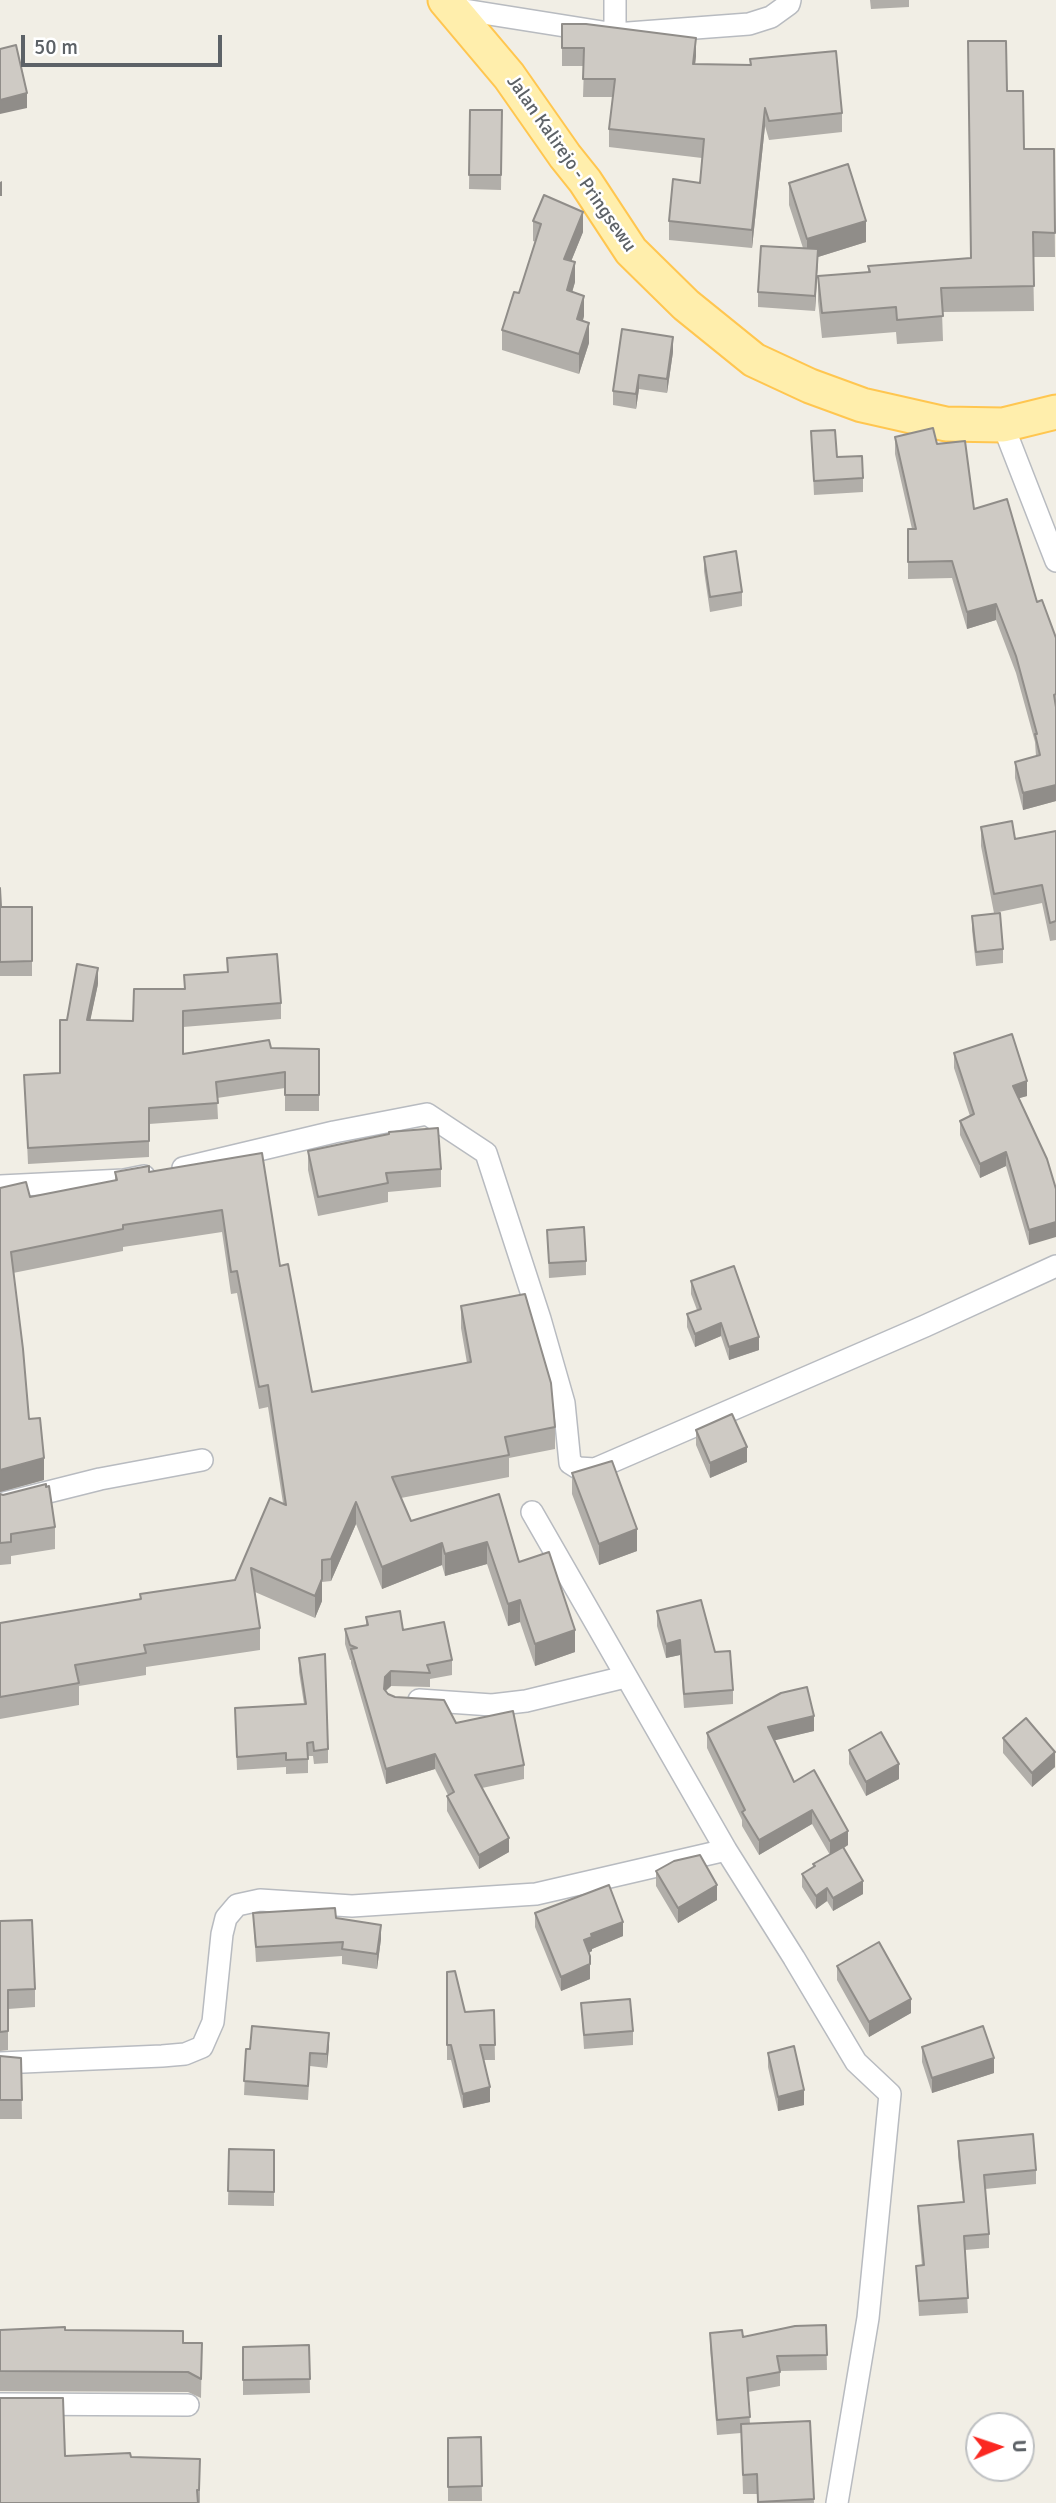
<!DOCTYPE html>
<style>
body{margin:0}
#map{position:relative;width:1056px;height:2503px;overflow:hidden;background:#f1eee5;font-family:Signika,sans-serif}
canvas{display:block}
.north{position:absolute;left:965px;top:2412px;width:70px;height:70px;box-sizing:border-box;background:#fff;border:2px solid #bec0c2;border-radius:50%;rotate:88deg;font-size:19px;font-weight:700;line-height:28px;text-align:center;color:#5d6267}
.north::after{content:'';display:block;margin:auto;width:24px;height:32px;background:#fb2821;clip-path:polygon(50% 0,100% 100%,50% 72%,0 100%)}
.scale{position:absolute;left:21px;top:35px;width:201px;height:32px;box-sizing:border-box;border:4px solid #5d6267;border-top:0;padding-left:9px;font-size:21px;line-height:24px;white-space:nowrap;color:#5d6267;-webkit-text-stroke:5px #fff;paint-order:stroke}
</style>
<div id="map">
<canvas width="1056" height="2503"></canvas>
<div class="north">U</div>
<div class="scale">50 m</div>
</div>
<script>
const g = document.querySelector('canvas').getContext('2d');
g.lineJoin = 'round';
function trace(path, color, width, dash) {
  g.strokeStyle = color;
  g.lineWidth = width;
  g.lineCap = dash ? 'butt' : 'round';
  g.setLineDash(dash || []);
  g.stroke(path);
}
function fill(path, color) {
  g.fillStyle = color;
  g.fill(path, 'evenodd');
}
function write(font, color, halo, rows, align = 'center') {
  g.font = font + ' Signika,sans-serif';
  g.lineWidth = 5;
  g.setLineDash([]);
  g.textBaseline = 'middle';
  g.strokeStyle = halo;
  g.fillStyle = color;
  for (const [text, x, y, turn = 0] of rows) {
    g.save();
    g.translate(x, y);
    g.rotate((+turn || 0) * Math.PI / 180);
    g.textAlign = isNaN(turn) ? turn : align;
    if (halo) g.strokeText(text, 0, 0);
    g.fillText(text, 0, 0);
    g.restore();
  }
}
const street = new Path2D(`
 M615 0V34
 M451 8 615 34 749 24 771 17 789 4 790 0
 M1003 425 1056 561
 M183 1168 334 1132 427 1114 486 1153 540 1319 564 1403 570 1463 578 1468 595 1469 925 1326 1056 1266
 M0 1186 124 1180 144 1176
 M0 1504 100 1479 202 1460
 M532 1512 726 1850 794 1958 856 2062 890 2094 868 2318 837 2503
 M419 1700 492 1705 526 1701 625 1677
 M0 2063 162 2056 185 2054 202 2047 213 2022 222 1934 226 1918 237 1905 260 1900 352 1906 536 1894 726 1850
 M0 2404 188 2405`);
const primary = new Path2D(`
 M445 0 509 76 565 156 585 181 631 251 686 305 754 360 810 386 862 405 946 424 1003 425 1056 412`);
trace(street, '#b8bbc0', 24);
trace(primary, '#ffc650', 37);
trace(street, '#fff', 21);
trace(primary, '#ffeeac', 33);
fill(new Path2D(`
 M870 0H909V7L871 9Z
 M562 24 696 56 695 64 750 65V59L842 113V132L769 140 765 126 752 248 669 240V221L700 183 702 158 609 147V129L613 97H583L584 66H562Z
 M1007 91 1024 149H1054L1055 257H1033L1034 311 942 312 943 341 897 344 896 332 822 338 818 301V276L868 272V266L970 258Z
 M470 110H502L501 190 469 189Z
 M789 183 866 242 818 257 815 311 758 307V292L803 248 789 205Z
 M533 221 583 232 571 261 575 282 572 292 584 316 583 321 589 343 579 374 502 350V330L519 293 536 242 533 241Z
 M673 352 667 393 639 389 636 409 613 405V391Z
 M811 431 837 457 863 478V492L814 495Z
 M895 437 937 444 974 509 1037 602 1056 638V801L1023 810 1015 778V762L1036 756 1035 742 1016 673 996 620 967 629 952 578 908 579V529H912L895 454Z
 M704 557 742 592V606L710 612 704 571Z
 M981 827 1015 839 1056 831V940L1050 941 1042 903 994 913 981 846Z
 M0 888 1 907H32V976H0Z
 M972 916 1003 949V963L976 966 972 930Z
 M227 958 281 1003V1019L183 1027V1054L271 1048 319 1049V1111H285V1088L217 1098 218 1119 149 1124V1157L28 1164 24 1075 60 1073 67 1020 98 984 90 1020 133 1021 184 989V975L227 972Z
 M954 1053 1027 1096 1019 1098 1047 1159 1029 1245 1006 1166 980 1178 960 1135V1121L970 1116 954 1068Z
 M308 1151 441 1169V1187L388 1192V1202L318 1216 308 1170Z
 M262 1153 280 1266 312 1392 467 1363 461 1328V1306L555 1427V1449L509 1458V1477L401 1498 411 1521 499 1494 519 1562 575 1652 535 1666 520 1622 508 1626 487 1564 445 1576 442 1565 382 1589 356 1524 331 1581 322 1582V1601L315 1618 255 1592 260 1628V1650L146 1667V1675L79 1686V1705L0 1719V1623L140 1599V1594L235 1580 283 1503 268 1407 259 1409 237 1293 231 1294 222 1232 123 1247V1251L13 1273 29 1419 44 1480 0 1492V1188L30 1197 115 1181V1172H149Z
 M547 1230 586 1261V1275L549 1278Z
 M691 1281 759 1350 729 1360 721 1336 695 1347 687 1327V1314L697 1310 691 1294Z
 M696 1430 747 1462 710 1478 696 1445Z
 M572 1473 637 1551 599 1565 572 1494Z
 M0 1494 55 1527V1549L11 1556V1564L0 1565Z
 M657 1611 715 1652 733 1690V1704L684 1708 680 1655 666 1658 657 1626Z
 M366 1617 403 1630 452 1660V1675L430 1679V1687L391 1686 386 1691 388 1694 456 1723 524 1765V1779L482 1788 509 1852 479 1869 447 1811V1796L448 1795 435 1769 386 1784 351 1663V1660H350L345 1644V1629L366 1625Z
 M299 1658 328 1749V1763L314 1764 313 1756H308V1773L286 1774V1767L237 1770 235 1708 304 1704 299 1672Z
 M814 1731 774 1740 794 1782 848 1845 844 1848 863 1894 833 1911 827 1901 816 1909 802 1887V1874L813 1867V1864L830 1855 812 1824 759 1855 742 1826V1820L707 1748V1733Z
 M1003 1738 1055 1767 1032 1787 1003 1753Z
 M849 1750 899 1779 866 1796 849 1764Z
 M656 1871 717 1900 678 1923 656 1886Z
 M253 1913 336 1918 381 1939 377 1969 342 1964V1956L256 1962Z
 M535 1913 623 1936 592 1949V1951L589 1953 590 1979 561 1991 535 1927Z
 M0 1921 35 1989V2007L8 2009V2050L0 2051Z
 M837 1966 911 2013 869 2037 837 1980Z
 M447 1972 465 2012 494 2010 495 2060H483L490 2102 463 2108 451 2060H447Z
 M581 2003 633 2031V2045L584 2049Z
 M329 2046 327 2068 310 2066 308 2100 244 2095 246 2049Z
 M922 2047 994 2073 932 2093 922 2062Z
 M768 2053 804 2105 778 2111 768 2067Z
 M0 2056 21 2058 22 2119H0Z
 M958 2141 1036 2170V2184L985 2189 989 2234V2248L965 2250 968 2313 919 2316 916 2266H922L918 2220V2206L963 2202 958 2156Z
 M229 2149 274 2150V2206L228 2205Z
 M826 2325 827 2370 780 2371V2386L748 2392 750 2424 810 2421 814 2503H757V2494H743L741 2433 717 2435 710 2347V2333L743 2337Z
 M0 2330H65L183 2343H202L201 2398 188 2392 0 2391Z
 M309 2345 310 2393 243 2395V2347Z
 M481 2437 482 2501H448V2438Z
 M65 2456 200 2459V2503H0Z`), '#b1aea9');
fill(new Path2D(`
 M696 38V56L693 83V64Z
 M27 93V108L0 114V100Z
 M765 108V126L752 248V230Z
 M2 181V196H0V182Z
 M583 212V232L564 279V259Z
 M866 221V242L818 257 815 311V296L807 260V239Z
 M575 262V282L567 310V290Z
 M584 296V316L577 339V319Z
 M589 323V343L579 374V354Z
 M673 337V352L667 393V379Z
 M639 375V389L636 409V394Z
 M996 604V620L967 629V612Z
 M1056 785V801L1023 810V793Z
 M98 968V984L87 1036V1020Z
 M1027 1081V1096L1013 1100V1086Z
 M1006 1152V1166L980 1178V1164Z
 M1056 1222V1237L1029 1245V1230Z
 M721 1323V1336L695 1347V1334Z
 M759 1337V1350L729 1360V1347Z
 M747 1447V1462L710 1478V1463Z
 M44 1458V1480L0 1492V1470Z
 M356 1502V1524L331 1581V1559Z
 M637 1529V1551L599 1565V1544Z
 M487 1542V1564L445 1576V1554Z
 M442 1543V1565L382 1589V1567Z
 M322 1579V1601L315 1618V1596Z
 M520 1600V1622L508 1626V1604Z
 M575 1630V1652L535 1666V1644Z
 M680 1640V1655L666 1658V1644Z
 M391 1671V1686L385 1691 384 1703 385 1677Z
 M814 1716V1731L768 1742V1727Z
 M1055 1752V1767L1032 1787V1773Z
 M435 1754V1769L386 1784V1769Z
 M899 1764V1779L866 1796V1782Z
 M812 1810V1824L759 1855V1840Z
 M848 1831V1845L830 1856V1841Z
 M509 1838V1852L479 1869V1855Z
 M863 1881V1894L833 1911V1898Z
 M717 1885V1900L678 1923V1908Z
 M827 1888V1901L816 1909V1896Z
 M623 1922V1936L592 1949V1951L584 1955V1940L591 1934Z
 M381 1925V1939L377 1969V1954Z
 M590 1964V1979L561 1991V1977Z
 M911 1999V2013L869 2037V2022Z
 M329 2033V2046L327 2068V2054Z
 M994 2058V2073L932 2093V2078Z
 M490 2087V2102L463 2108V2094Z
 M804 2090V2105L778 2111V2097Z`), '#908d89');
const building = new Path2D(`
 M562 24H586L696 38 693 64 751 65 750 59 836 51 842 113 769 121 765 108 752 230 669 221 673 179 700 183 704 139 609 129 615 79H583L584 48H562Z
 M968 41H1006L1007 91H1023L1024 149H1054L1055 233 1033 232 1034 286 941 288 943 316 897 320 896 307 822 313 818 276 870 272 868 266 971 258Z
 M16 45 27 93 0 100V49Z
 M470 110H502L501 175H469Z
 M848 164 866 221 807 239 789 183Z
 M544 195 583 212 564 259 575 262 567 290 584 296 577 319 589 323 579 354 502 330 514 292 519 293 541 224 533 221Z
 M761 246 818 249 815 296 758 292Z
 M622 329 673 337 667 379 639 375 636 394 613 391Z
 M933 428 937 444 965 441 974 509 1007 499 1037 602 1042 600 1056 638V694L1054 695 1056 707V785L1023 793 1015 762 1040 755 1035 734H1037L1016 656 996 604 967 612 952 561 908 562V529H916L895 437Z
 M835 430 837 457 862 456 863 478 814 481 811 431Z
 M736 551 742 592 710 597 704 557Z
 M1012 821 1015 839 1056 831V921L1050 923 1042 885 994 894 981 827Z
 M0 888 1 907H32V961L0 962Z
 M1000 913 1003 949 976 952 972 916Z
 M277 954 281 1003 183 1011V1054L269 1040 271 1048 319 1049V1095H285V1072L216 1082 218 1103 149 1108V1141L28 1148 24 1075 60 1073V1020H67L77 964 98 968 87 1020 133 1021 134 989H185L184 975 228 972 227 958Z
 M1012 1034 1027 1081 1013 1086 1047 1159 1056 1189V1222L1029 1230 1006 1152 980 1164 960 1121 974 1114 954 1053Z
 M438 1128 441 1169 386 1173 388 1183 318 1197 308 1151 389 1134V1132Z
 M262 1153 280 1266 288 1264 312 1392 471 1362 461 1306 525 1294 551 1383 555 1427 505 1437 509 1455 392 1477 411 1521 499 1494 519 1562 549 1552 575 1630 535 1644 520 1600 508 1604 487 1542 445 1554 442 1543 382 1567 356 1502 331 1559 322 1560V1579L315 1596 251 1568 260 1628 144 1645 146 1653 75 1665 79 1683 0 1697V1623L141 1599 140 1594 235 1580 270 1498 286 1505 268 1385 259 1387 237 1271 231 1272 222 1210 123 1225V1229L11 1252 23 1349 29 1419 40 1418 44 1458 0 1470V1188L26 1182 30 1197 117 1180 115 1172 149 1166V1172Z
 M584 1227 586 1261 549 1263 547 1230Z
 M734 1266 759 1337 729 1347 721 1323 695 1334 687 1314 701 1309 691 1281Z
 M732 1414 747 1447 710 1463 696 1430Z
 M612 1461 637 1529 599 1544 572 1473Z
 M46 1484V1487L49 1486 55 1527 11 1534V1542L0 1543V1494L3 1495Z
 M701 1600 715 1652 730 1651 733 1690 684 1694 680 1640 666 1644 657 1611Z
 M400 1611 403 1630 444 1622 452 1660 427 1665 430 1673 391 1671 385 1677 384 1689 388 1694 395 1697 444 1700 456 1723 513 1711 524 1765 475 1775 509 1838 479 1855 447 1796 454 1792 435 1754 386 1769 351 1649 357 1648 350 1645 345 1629 368 1625 366 1617Z
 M325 1654 328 1749 314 1751 313 1742 307 1743 308 1759 286 1760V1753L237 1757 235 1708 306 1704 299 1658Z
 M807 1687 814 1716 768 1727 794 1782 814 1770 848 1831 830 1841 812 1810 759 1840 742 1812 745 1810 707 1733 781 1693Z
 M1026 1718 1055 1752 1032 1773 1003 1738Z
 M881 1732 899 1764 866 1782 849 1750Z
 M843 1847 863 1881 833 1898 827 1888 816 1896 802 1874 815 1866 813 1864Z
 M700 1855 717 1885 678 1908 656 1871 674 1861Z
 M609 1885 623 1922 591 1934 592 1937 584 1940 590 1956V1964L561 1977 535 1913Z
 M335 1908 336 1918 381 1925 377 1954 342 1949 343 1942 256 1947 253 1913Z
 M32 1920 35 1989 8 1990V2031L0 2032V1921Z
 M879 1942 911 1999 869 2022 837 1966Z
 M455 1971 465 2012 494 2010 495 2045H480L490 2087 463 2094 451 2045H447V1972Z
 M630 1999 633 2031 584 2035 581 2003Z
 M252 2026 329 2033 327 2054 310 2053 308 2086 244 2081 246 2049H250Z
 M983 2026 994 2058 932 2078 922 2047Z
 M794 2046 804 2090 778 2097 768 2053Z
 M0 2056 21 2058 22 2100H0Z
 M1033 2134 1036 2170 984 2175 989 2234 964 2236 968 2298 919 2301 916 2266 924 2265 918 2206 964 2202 958 2141Z
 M229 2149 274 2150V2192L228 2191Z
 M826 2325 827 2355 777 2356 780 2372 747 2378 750 2417 717 2420 710 2333 742 2330 743 2337 795 2326Z
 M65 2327V2330L183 2331V2343H202L201 2379 188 2372 0 2371V2330Z
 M309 2345 310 2379 243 2380V2347Z
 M0 2398H63L65 2456 130 2453 131 2457 200 2459 199 2490H197L198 2503H0Z
 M810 2421 814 2499 758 2502 757 2474 743 2475 741 2424Z
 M481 2437 482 2486 448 2487V2438Z`);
fill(building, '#cecac4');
trace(building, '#908d89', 2);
write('19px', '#5d6267', '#fff', [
 ["Jalan Kalirejo - Pringsewu",571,164,55]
]);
</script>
